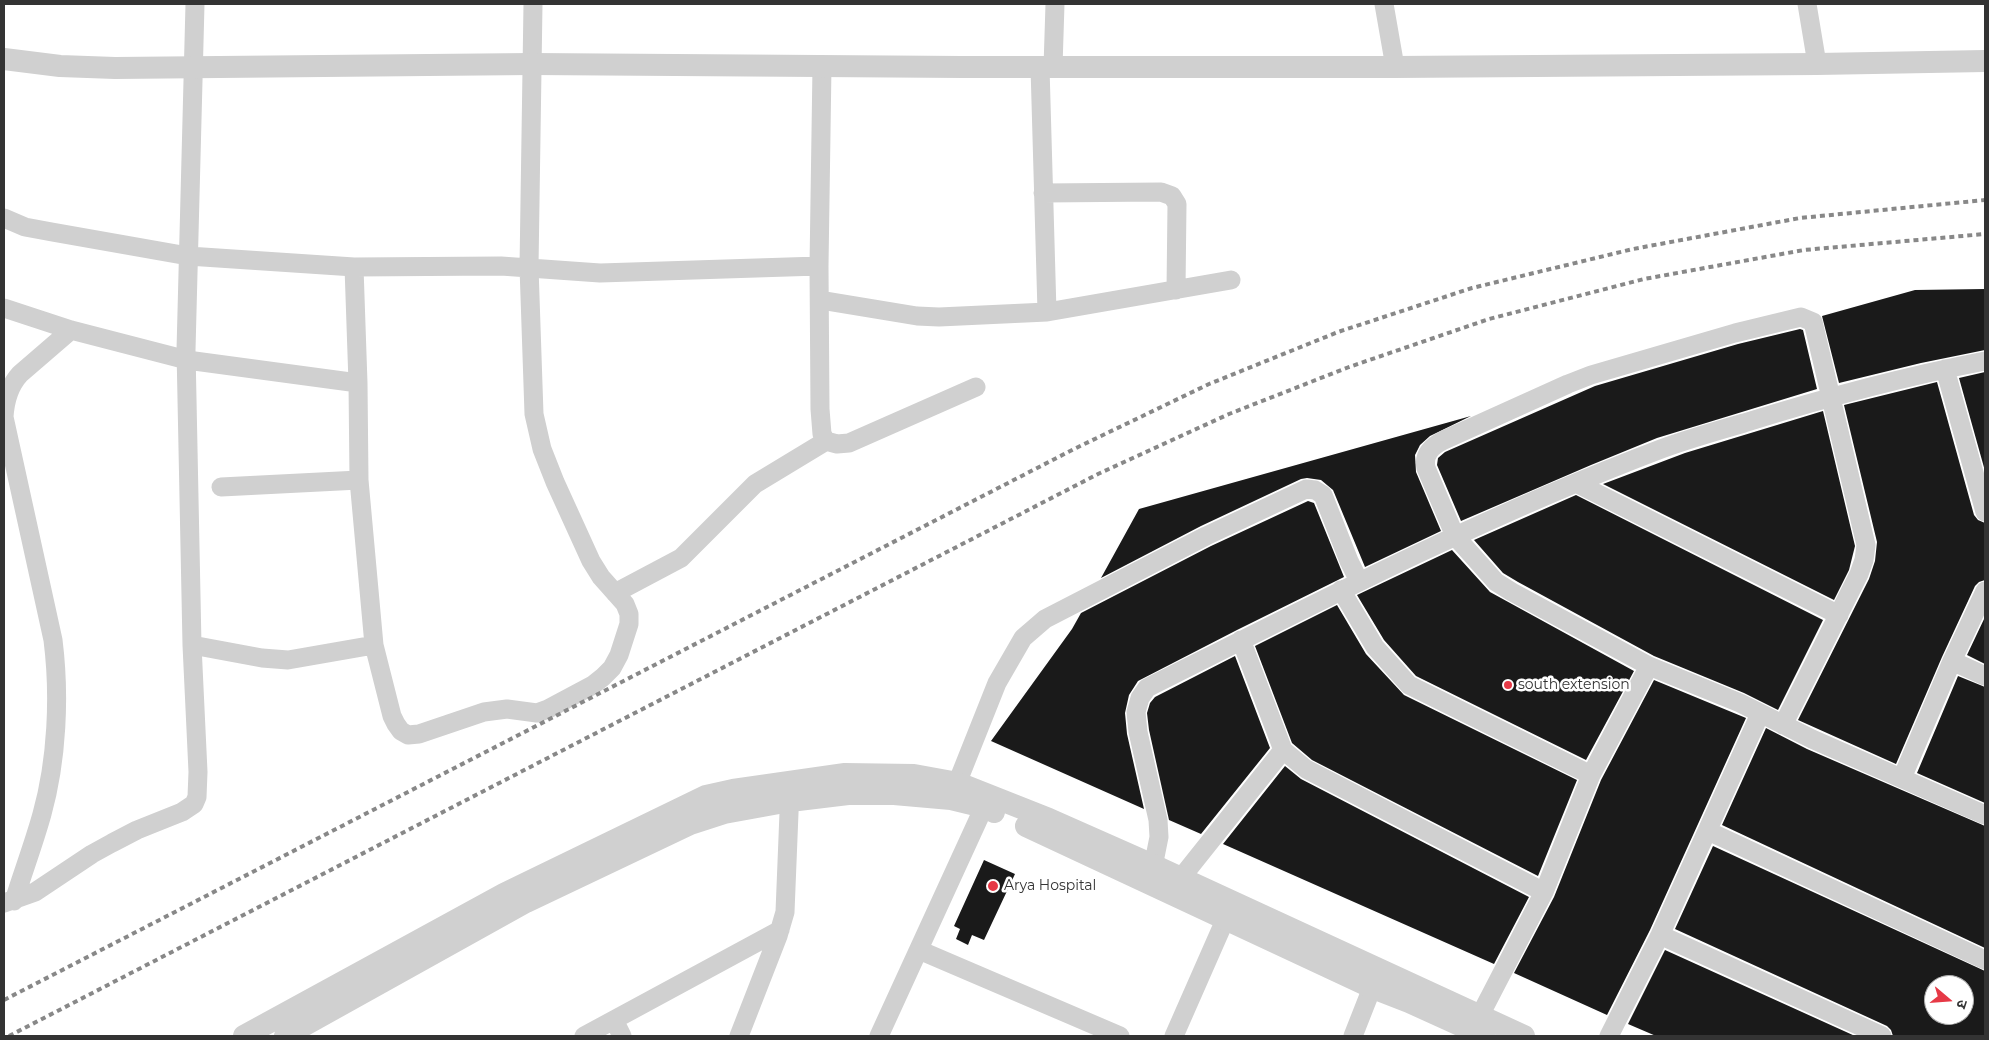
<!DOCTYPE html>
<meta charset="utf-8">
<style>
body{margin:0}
#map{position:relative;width:1989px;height:1040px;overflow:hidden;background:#fff;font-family:Montserrat,"Noto Sans Devanagari",sans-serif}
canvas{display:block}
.frame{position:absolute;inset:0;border:5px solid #333;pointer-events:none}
.north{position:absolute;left:1924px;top:975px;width:50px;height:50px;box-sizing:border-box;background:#fff;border:1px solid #adadad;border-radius:50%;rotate:108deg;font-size:14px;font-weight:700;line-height:20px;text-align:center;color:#333}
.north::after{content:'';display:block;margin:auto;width:18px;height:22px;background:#e63946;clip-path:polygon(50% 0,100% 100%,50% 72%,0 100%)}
</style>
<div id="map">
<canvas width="1989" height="1040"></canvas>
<div class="frame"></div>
<div class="north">उ</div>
</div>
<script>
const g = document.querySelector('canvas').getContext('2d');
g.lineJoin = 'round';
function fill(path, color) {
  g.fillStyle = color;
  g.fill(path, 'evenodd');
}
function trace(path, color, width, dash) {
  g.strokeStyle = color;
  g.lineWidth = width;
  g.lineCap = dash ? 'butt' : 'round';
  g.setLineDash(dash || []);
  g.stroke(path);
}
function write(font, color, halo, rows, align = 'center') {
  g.font = font + ' Montserrat,sans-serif';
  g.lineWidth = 5;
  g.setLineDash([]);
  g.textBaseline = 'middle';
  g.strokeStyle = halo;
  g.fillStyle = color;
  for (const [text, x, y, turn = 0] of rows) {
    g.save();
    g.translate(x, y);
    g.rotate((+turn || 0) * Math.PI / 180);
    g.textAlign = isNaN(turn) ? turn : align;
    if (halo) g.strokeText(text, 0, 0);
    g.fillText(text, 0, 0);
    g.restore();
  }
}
fill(new Path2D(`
 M1985 289V350L1921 363 1839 383 1822 316 1915 290Z
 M1800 329 1803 330 1817 389 1657 438 1591 465 1461 521 1437 465 1438 458 1445 452 1595 386 1738 344Z
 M1985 372V471L1959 378Z
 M1937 382 1974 515 1978 520 1985 523V580L1979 582 1975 586 1942 657 1896 764 1798 720 1869 579 1875 561 1877 542 1844 405Z
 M1823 411 1855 546 1849 570 1834 600 1603 484 1685 453Z
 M1471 416 1430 436 1420 445 1415 455 1416 472 1441 531 1365 567 1333 490 1321 480 1307 478 1301 479 1201 526 1101 578 1139 509Z
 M1576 495 1823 620 1778 710 1744 693 1654 656 1518 582 1503 573 1474 540Z
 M1308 501 1314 503 1344 577 1237 630 1138 681 1129 695 1125 713 1127 734 1144 809 991 741 1072 629 1081 613 1211 546Z
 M1452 550 1490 592 1634 671 1586 760 1416 676 1384 640 1357 595Z
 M1337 605 1366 654 1404 695 1577 780 1538 876 1312 760 1292 743 1255 646Z
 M1985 617V664L1967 655Z
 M1235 656 1270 748 1201 834 1169 820 1149 730 1147 713 1150 703 1155 697Z
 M1958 676 1985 687V803L1917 773Z
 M1654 680 1746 718 1650 930 1607 1015 1514 973 1554 897 1601 780Z
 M1766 728 1807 749 1985 826V948L1722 825Z
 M1285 766 1301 779 1529 897 1494 964 1223 844Z
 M1713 846 1985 971V1036H1893L1891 1030 1887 1026 1675 929ZM1934 985H1964V1015H1934Z
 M984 860 1015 874 984 940 972 935 968 945 956 939 960 929 954 926Z
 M1665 950 1855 1036H1656L1628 1024Z`), '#1a1a1a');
trace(new Path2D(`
 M1384 4 1395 67
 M1807 4 1817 64
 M822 66 819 266 820 409 822 434 826 441 837 444 849 443 976 387
 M1040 67 1047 312
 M1053 67 1055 4
 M1043 193 1161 192 1172 196 1177 204 1176 290
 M4 218 25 227 52 232 188 256 354 267 501 266 600 273 819 266
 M354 267 358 383 359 480 374 645 392 716 396 724 401 731 408 735 419 734 484 712 507 709 537 713 548 709 593 685 603 677 612 668 619 655 629 624V614L625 604 601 577 591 561 555 482 542 449 534 414 529 267 533 4
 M820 300 917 316 939 317 1047 312 1231 280
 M4 308 71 330 187 360 358 383
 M1945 369 1985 512
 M1576 483 1839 615
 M221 487 359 480
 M1341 590 1375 647 1409 685 1591 775
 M615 593 681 558 755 484 826 441
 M1241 640 1283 750 1306 769 1544 892
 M192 645 262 658 288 660 374 645
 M1952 661 1985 676
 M1783 725 1859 574 1864 560 1866 545 1813 322 1801 317 1735 333 1591 375 1568 384 1444 440C1432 446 1423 454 1426 468L1455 536 1496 582 1512 592 1649 666 1740 703 1812 739 1985 815
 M1902 778 1952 661 1985 591
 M952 796 997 683 1023 638 1045 619 1206 536 1306 489 1315 490 1323 495 1349 561 1359 581
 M1708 831 1985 960
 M1151 877 1159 837 1158 820 1138 732 1136 712 1140 698 1147 688C1316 603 1484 516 1661 449 1688 439 1716 431 1744 423 1824 398 1902 377 1985 361
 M1173 888 1283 750
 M14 901C23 872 34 843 42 814 57 760 60 696 53 640L4 417C5 400 9 386 20 374L71 330
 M4 903 35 892 92 854 112 843 137 830 182 812 194 804 197 797 198 772 192 645 186 350 195 4
 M1660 935 1882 1036
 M919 950 1120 1036
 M614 1020 622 1036
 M1473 1029 1544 892 1591 775 1649 666
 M584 1036 780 930
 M739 1036 778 936 785 912 790 788
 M879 1036 984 807
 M1174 1036 1225 920
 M1353 1036 1377 975
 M1609 1036 1660 935 1760 714`), '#d0d0d0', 19);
trace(new Path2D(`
 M4 59 60 66 115 68 532 64 962 67H1395L1817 64 1985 61
 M1026 826 1373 988 1409 1002 1484 1036
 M244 1036 504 894 706 796 733 790 845 774 914 775 958 783 1049 819 1153 865 1524 1036
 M285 1036 526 902 690 824 724 813 790 801 848 794H894L951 799 984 807 994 812`), '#d0d0d0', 22);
trace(new Path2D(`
 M4 1000 1074 449 1209 384 1338 332 1472 288 1633 249 1800 218 1985 200
 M9 1036 1098 474 1229 414 1349 367 1489 319 1644 279 1804 250 1985 234`), '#888', 4, [5, 4]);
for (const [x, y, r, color] of [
 [1508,685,5,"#e63946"],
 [993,886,6,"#e63946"]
]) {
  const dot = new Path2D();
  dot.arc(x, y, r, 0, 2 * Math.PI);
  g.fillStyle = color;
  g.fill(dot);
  trace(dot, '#fff', 2);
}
write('14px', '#333', '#fff', [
 ["south extension",1518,685],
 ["Arya Hospital",1004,886]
], 'left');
</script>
